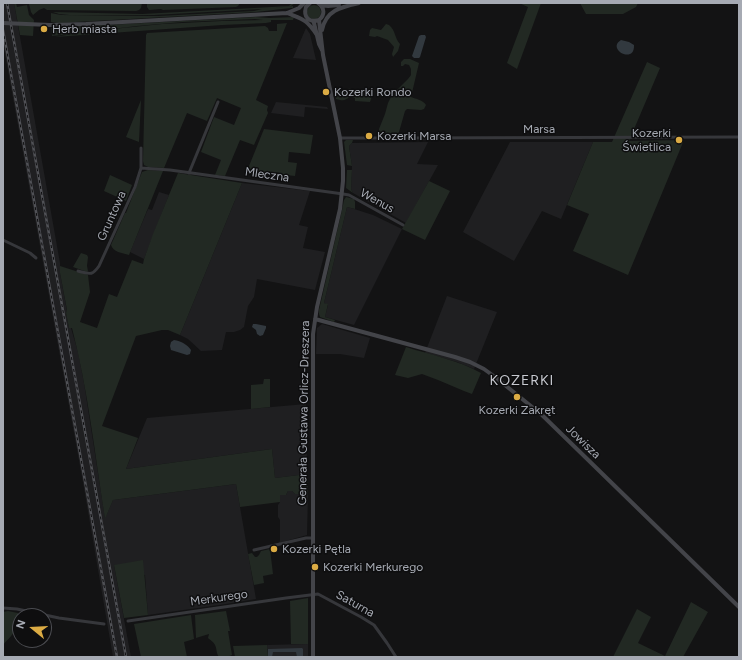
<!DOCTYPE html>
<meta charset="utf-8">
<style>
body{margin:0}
#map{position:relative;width:742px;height:660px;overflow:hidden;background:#131314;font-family:Figtree,sans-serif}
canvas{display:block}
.frame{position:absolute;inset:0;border:4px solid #a6aab3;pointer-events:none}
.north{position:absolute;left:12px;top:608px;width:40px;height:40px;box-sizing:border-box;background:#0e0e0f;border:1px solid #4b4c51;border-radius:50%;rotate:288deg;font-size:11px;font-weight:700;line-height:16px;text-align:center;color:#a6aab3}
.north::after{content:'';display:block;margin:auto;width:14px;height:18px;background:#dbab44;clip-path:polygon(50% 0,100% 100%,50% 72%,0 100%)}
</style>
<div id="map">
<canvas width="742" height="660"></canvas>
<div class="frame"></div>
<div class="north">N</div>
</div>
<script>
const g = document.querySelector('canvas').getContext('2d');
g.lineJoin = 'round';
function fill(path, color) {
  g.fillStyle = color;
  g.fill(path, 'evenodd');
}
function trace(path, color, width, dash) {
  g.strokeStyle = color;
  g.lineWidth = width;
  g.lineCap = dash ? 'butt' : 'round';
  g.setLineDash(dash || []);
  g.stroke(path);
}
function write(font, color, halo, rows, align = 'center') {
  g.font = font + ' Figtree,sans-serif';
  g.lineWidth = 3;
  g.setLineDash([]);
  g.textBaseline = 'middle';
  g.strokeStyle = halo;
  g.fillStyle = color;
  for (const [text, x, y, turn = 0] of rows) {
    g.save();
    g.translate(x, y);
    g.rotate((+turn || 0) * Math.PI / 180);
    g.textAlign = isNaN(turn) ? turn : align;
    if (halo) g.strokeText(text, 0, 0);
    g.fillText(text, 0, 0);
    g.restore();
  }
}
fill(new Path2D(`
 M3 3H14L60 263V273L67 311 66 313 69 328H71L78 352 84 383 105 518 113 500 236 484 256 599 226 604 148 615 145 575 114 565 131 657H113L84 488 3 43Z
 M306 28 310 34 316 60 293 58Z
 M276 102 327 107 328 109 305 107 304 117 271 113Z
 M428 142 417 164 438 165 406 223 353 193 351 189 352 166 349 146 352 143Z
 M510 142H593L561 219 542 211 514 261 463 232Z
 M242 183 310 191 299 225 308 227 303 248 325 252 315 290 257 279 254 297 248 306 244 327 240 330 234 332H226L222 350 201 351 188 339 180 335Z
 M159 192 169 195 144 259 130 252 148 209 152 210Z
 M347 207 351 208 373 215 402 229 354 325 325 317 328 305 324 303Z
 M447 296 497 312 474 369 457 362 425 353Z
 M322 324 370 338 364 358 340 354H316L317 328Z
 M306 404 307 474 275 478 272 449 126 469 147 418Z
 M288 491H292L295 494H308L307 535 279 543 280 541V520L278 517V505L280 502V495H286Z
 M308 644V657H268L267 645Z`), '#1f1f21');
fill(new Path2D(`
 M14 3H16L17 7 27 5 29 15 34 20 33 36 20 35Z
 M30 3H142L141 8 139 10 136 11 47 10 44 8 39 10 33 15 31 12 29 4H30Z
 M147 3H240L238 6 236 7 163 10 161 9 149 10 147 7Z
 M292 3H295L291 6 273 8 293 6V8H291L256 12 58 23 51 22V13L61 15 158 16 254 11 262 9 154 15H69L59 14 53 12 142 14 254 8 289 6Z
 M519 3H541L517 69 507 63 528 7Z
 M580 3H638L636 7 623 14H586Z
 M307 12a7 7 0 1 1 14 0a7 7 0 1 1-14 0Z
 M256 17 270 18 294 17 293 20H271V22L266 23 222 25 55 37 72 34 52 36 51 28ZM255 19 263 20 222 21 162 24 103 30 137 26 183 22Z
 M287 23 256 100 268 106 267 110 268 113 254 145 240 140 225 176 215 175 221 160 201 152 214 117 234 125 241 108 217 98 207 121 187 113 164 168 148 167 144 165 143 161 146 35 147 33 265 26 268 28 269 31H277V24Z
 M386 24 389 25C396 31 394 37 400 44L398 51 393 57 392 54 394 47 388 40 377 36 375 37 369 36 370 30 372 28 381 30Z
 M404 59H410L419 63 411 97C416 99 423 100 426 105L424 109 421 110 407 109 405 111 399 132 396 135H379V129L385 114 388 103 392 95 408 79 411 75V69L409 65 405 64 403 66H401V62Z
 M647 62 660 68 629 141 684 140 628 275 573 251 589 214 567 205 593 142H612Z
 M349 88 372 96 370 102 355 101V98L350 97C343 101 344 101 336 99L334 91H347Z
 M141 100 139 142 126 137Z
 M264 129 313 135 310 154 289 152 288 162 297 163 295 176 247 171Z
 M346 140H353L352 143 349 146 352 166 347 165 344 142Z
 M148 170 163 171 129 255C122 253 113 252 111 245L125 213H126L142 172Z
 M347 170H352L351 189 353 193 346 188Z
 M178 173 242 183 180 335 168 330H162L136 336 102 426 138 438 126 469 272 449 275 478 307 474 308 494H295L292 491H288L286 495H280V502L240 507 236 484 113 500 105 519C95 455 88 390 72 328H69L66 313 67 310 60 273V266L88 275 90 292 80 322 97 328 109 294 117 297 132 260 143 264 144 259 153 234Z
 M110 175 132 185 126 201 104 191Z
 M429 181 450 191 425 240 402 229Z
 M346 197 354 199 355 202V209L347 207 324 303 328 304 325 317 335 320 334 322 320 317 319 314V310L342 210 344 200Z
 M81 253 87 255 88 257 87 266 88 271 87 272 73 267Z
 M406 347C431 355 458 360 481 373L472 394 464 391 438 380 422 374 408 378 395 375Z
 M264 379H270V407L251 409V385L263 384Z
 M270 549 273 574 263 576 264 583 254 585 248 554 252 553 255 557H257L259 555 261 551Z
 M143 560 148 615 124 618 114 565Z
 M308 598V644H291L290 601Z
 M691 602 708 612 683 657H613L637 609 651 617 638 643 665 656Z
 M8 611 18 613C19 629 14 633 3 645V612Z
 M226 611 230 631H228L232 655 227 657H219C216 653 217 649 215 645 214 642 210 640 208 638L209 634 196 638 195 615Z
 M191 615 194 639 184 642 187 657H141L134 624Z
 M267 645 268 657H235L233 646Z`), '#222923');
fill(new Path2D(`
 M421 35H425L426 37 420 57 419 58H414L412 56 419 36Z
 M621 40 629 42 634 45C635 65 606 49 621 40Z
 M253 324H256L266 326V328L263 335 260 336 257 334 256 330 252 327Z
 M174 340C181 341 188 345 191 350L190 354 187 355 171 350 170 346 171 342Z
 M302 648 303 649V657H297L296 652H273L272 657H268V649H269Z`), '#32393f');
trace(new Path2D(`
 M340 138H401L739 137
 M141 168 170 170 336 193 343 194 349 195 403 225
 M189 173 218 102
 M3 240 30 253 36 258
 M78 271C90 274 92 276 99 266L135 187 141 168V148
 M254 550 306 538H313
 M3 608 17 609 59 618 104 624
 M128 621 286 598 318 594 361 617 374 625 387 643 396 657`), '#36373b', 3);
trace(new Path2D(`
 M310 3 306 7C303 17 309 23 319 20 325 15 325 8 318 3
 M321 5 328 6 339 5
 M287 13C304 20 306 19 317 35
 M313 21 314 23 319 44 322 50
 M50 25 86 24 287 13 299 8 304 3
 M322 30C326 10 341 7 359 3
 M315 319 455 357 470 362 484 369 495 377 542 415 739 607
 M313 657V334L317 307 340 209 343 181V168L340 138 323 55 319 20`), '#434449', 4);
const rail = new Path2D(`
 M7 3 126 657
 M3 30 117 657`);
trace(rail, '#505156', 2.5);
trace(rail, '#0e0e0f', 1, [3]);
trace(new Path2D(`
 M3 23 50 25`), '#434449', 4);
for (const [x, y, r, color] of [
 [44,29,4,"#dbab44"],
 [326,92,4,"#dbab44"],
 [369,136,4,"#dbab44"],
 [679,140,4,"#dbab44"],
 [517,397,4,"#dbab44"],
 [274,549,4,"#dbab44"],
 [315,567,4,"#dbab44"]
]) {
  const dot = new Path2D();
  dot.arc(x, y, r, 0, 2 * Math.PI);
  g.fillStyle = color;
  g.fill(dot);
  trace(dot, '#0e0e0f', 1.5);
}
write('12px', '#a6aab3', '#0e0e0f', [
 ["Herb miasta",52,29],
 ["Kozerki Rondo",334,92],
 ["Kozerki",671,133,"right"],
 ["Świetlica",671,147,"right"],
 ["Kozerki Marsa",377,136],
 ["Kozerki Zakręt",517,410,"center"],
 ["Kozerki Pętla",282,549],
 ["Kozerki Merkurego",323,567]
], 'left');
write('12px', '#a6aab3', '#0e0e0f', [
 ["Marsa",539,129],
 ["Mleczna",267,175,8],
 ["Wenus",377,201,29],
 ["Gruntowa",112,216,-66],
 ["Generała Gustawa Orlicz-Dreszera",304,413,-89],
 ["Jowisza",583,442,44],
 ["Merkurego",219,598,-8],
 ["Saturna",355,604,29]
]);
g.letterSpacing = '1px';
write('14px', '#c7c9d0', '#0e0e0f', [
 ["KOZERKI",522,381]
]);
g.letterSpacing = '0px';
</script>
